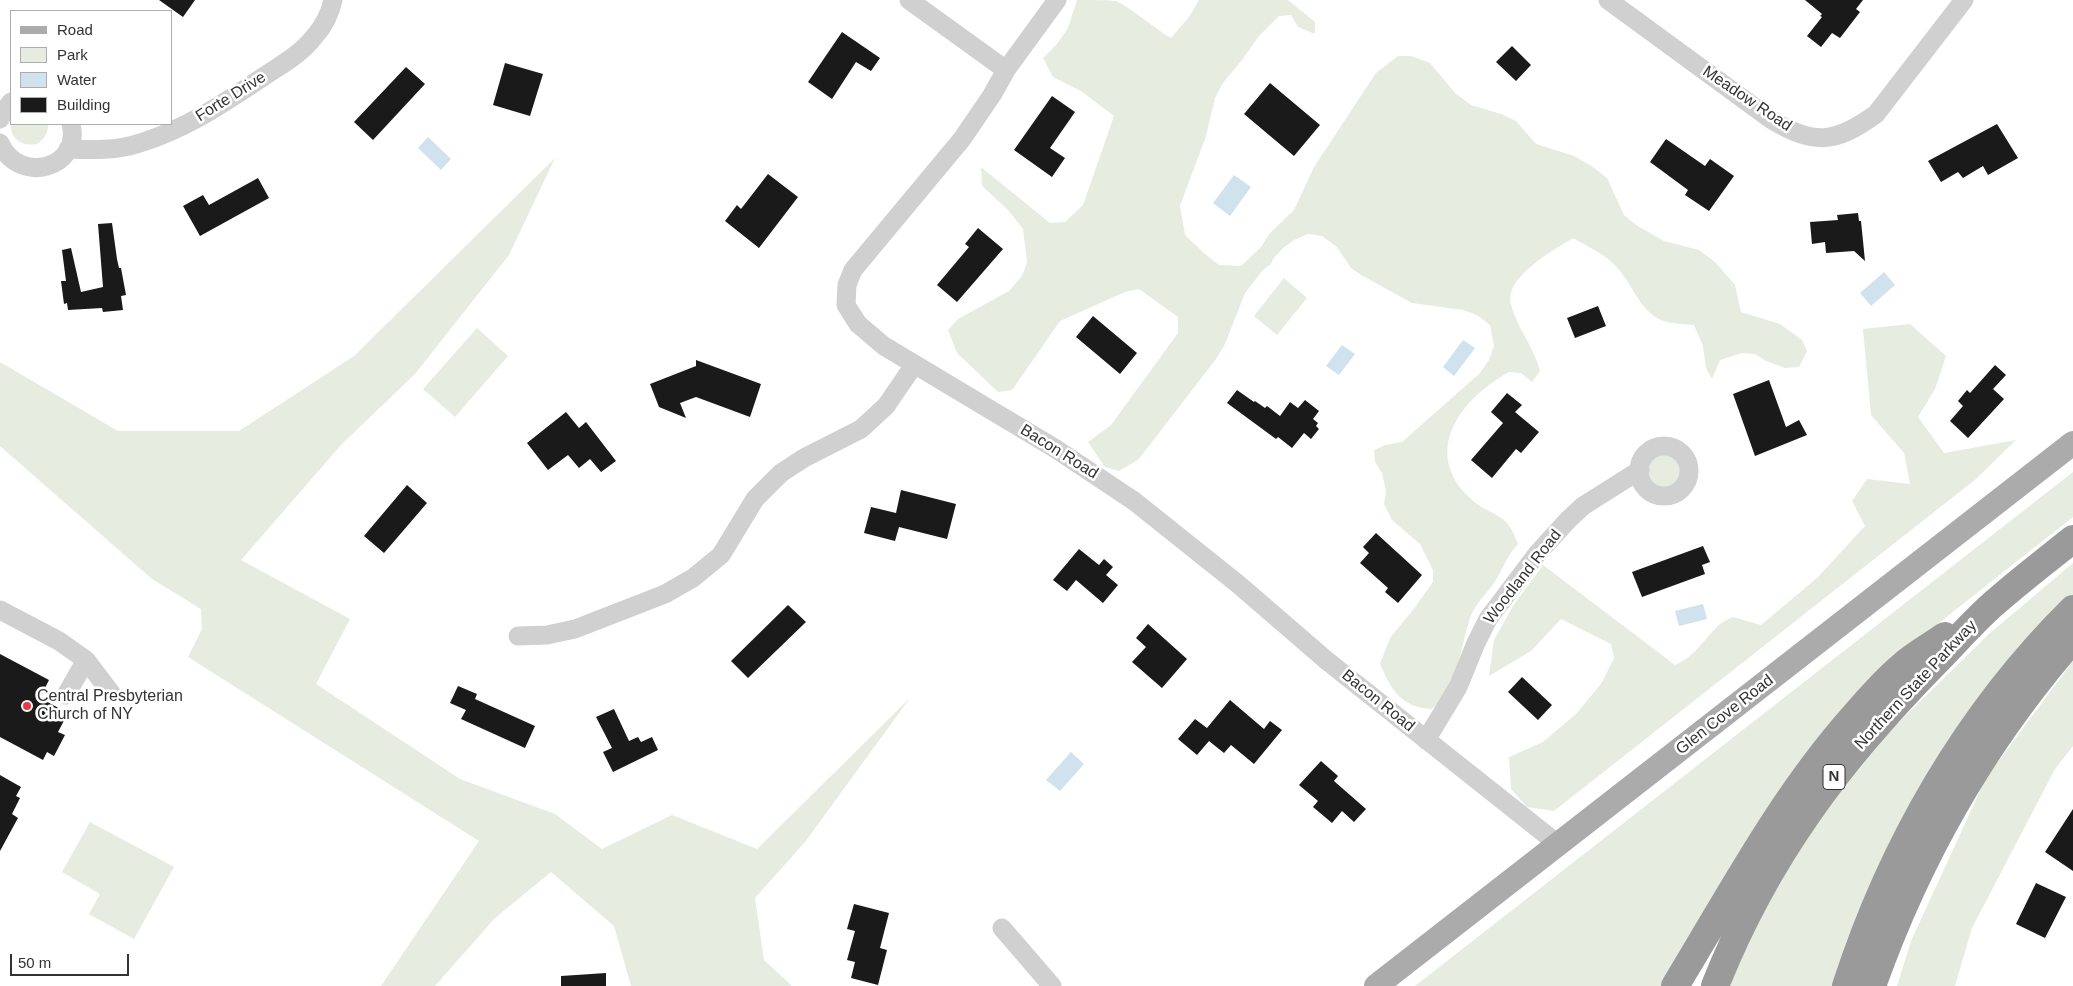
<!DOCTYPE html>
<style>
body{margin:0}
#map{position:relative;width:2073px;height:986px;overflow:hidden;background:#fff;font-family:Helvetica,sans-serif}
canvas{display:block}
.legend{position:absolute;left:10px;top:10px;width:162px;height:115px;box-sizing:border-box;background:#fff;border:1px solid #adadad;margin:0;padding:6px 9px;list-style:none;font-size:15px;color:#333}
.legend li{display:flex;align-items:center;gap:10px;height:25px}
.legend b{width:25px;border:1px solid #adadad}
.scale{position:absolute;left:10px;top:954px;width:119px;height:22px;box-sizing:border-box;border:2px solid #333;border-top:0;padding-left:6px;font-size:15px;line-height:18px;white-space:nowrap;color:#333;-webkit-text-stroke:4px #fff;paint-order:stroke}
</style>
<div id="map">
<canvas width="2073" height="986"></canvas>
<ul class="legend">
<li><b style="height:6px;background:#ababab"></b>Road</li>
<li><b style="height:14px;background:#e6ecdf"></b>Park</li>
<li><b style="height:14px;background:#cfe2ee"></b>Water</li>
<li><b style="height:14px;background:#1a1a1a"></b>Building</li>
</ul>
<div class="scale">50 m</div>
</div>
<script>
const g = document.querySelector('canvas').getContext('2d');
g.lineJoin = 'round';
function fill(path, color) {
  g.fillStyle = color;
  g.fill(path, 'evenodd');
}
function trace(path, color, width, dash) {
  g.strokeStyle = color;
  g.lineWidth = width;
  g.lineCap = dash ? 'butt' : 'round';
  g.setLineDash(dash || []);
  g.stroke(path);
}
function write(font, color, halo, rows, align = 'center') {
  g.font = font + ' Helvetica,sans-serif';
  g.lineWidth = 5;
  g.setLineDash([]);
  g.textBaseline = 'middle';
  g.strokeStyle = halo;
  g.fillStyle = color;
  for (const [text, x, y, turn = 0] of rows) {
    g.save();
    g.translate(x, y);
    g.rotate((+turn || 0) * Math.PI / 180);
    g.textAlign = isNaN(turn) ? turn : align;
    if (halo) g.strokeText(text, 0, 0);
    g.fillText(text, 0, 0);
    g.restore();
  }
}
fill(new Path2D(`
 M1077 0C1086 0 1109 0 1116 1 1136 11 1152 27 1171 38L1189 17 1199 0H1288L1315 22V34L1298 27 1291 15 1279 16 1259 36 1242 60 1223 83 1215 98 1206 136 1180 206 1185 235 1205 254 1219 265 1241 266 1261 247 1270 233 1294 210 1314 167 1376 73 1398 56H1411L1430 63 1456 94 1471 105 1501 114 1516 121 1536 144 1574 156 1593 167 1607 178 1624 215 1636 225 1664 241 1699 250 1716 263 1735 285 1741 312 1780 324 1802 340 1807 351 1799 367 1785 368 1766 361 1755 354 1742 353 1720 360 1712 379 1706 368 1703 346 1694 325C1684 324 1668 324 1659 319 1640 309 1633 287 1620 271 1609 256 1588 247 1573 238 1554 250 1504 277 1511 304 1516 327 1534 346 1540 371L1532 382 1521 373 1509 372C1462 398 1420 451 1470 498 1491 518 1506 509 1518 544 1505 558 1504 568 1494 583 1486 594 1475 604 1470 618 1460 649 1458 685 1432 709 1402 708 1391 690 1380 664L1390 638 1416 606 1433 582V570L1420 544 1392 520 1384 504 1386 491 1382 473 1375 462 1374 450 1385 445 1402 442 1480 373 1489 360 1494 346 1490 325 1477 315 1463 310 1412 303 1361 275 1351 268 1337 247 1322 236 1308 234 1294 240 1284 247 1273 259 1271 264 1263 270 1245 293 1225 344 1216 359 1138 460 1119 471 1105 467 1088 442 1111 425 1178 333V317L1139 289 1125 292 1060 321 1012 390 998 392 957 353 948 330 958 319 1009 291 1022 276 1027 262 1023 229 1008 210 982 186 981 167 1050 223 1065 222 1083 205 1114 116 1081 91 1053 77 1043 58 1057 44 1068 28Z
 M11 122V124H48C48 133 45 139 37 144 21 147 9 138 11 122Z
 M555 158 509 255 415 374 341 445 241 560 350 619 316 684 460 779 555 814 602 849 672 815 757 849 910 698 805 842 755 898 764 960 792 986H631L614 926 551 872 495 918 435 986H381L479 841 188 657 202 629 201 609 152 579 0 446V362L118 431H239L354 356Z
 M1284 278 1307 298 1277 335 1254 316Z
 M1910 324 1946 356 1935 389 1918 417 1944 453 2016 440 1976 479 1554 811 1527 807 1511 789 1509 757 1543 742 1576 714 1601 684 1614 658 1611 644 1561 619 1531 651 1489 676 1494 640 1513 606 1543 565 1675 665C1695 656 1702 642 1716 628 1720 623 1727 620 1733 617L1761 625 1817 578 1865 526 1852 501 1867 479 1910 484 1904 453 1871 415 1863 329Z
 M477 328 508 356 455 417 423 389Z
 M1648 471a17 17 0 1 1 34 0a17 17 0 1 1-34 0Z
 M2073 472V517L1925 634 1662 986H1415Z
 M2073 563V597C2049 621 2024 645 2001 670 1953 726 1917 790 1885 856 1864 898 1844 941 1832 986H1730L1755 926 1813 826 1892 729 1989 634Z
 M2073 661V746L2055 769 1972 928 1955 986H1897L1911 941 1986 778Z
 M90 822 174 867 134 939 89 914 100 894 62 872Z`), '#e6ecdf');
fill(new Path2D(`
 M428 137 451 159 441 170 418 148Z
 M1234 175 1251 187 1230 216 1213 203Z
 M1884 272 1895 285 1871 306 1860 293Z
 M1463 340 1475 348 1454 376 1443 367Z
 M1342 345 1355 354 1339 375 1326 366Z
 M1703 604 1707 619 1679 626 1675 611Z
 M1071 752 1084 764 1060 791 1046 780Z`), '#cfe2ee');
fill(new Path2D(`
 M159 0H195L183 17Z
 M1805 0H1863L1856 9 1860 12 1840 38 1832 33 1821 47 1807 36 1822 17 1820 16 1822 14Z
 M842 32 880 58 871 71 856 62 832 99 808 82Z
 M1512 46 1531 65 1516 81 1496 62Z
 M505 63 543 74 530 116 493 105Z
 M406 67 425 84 373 140 354 122Z
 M1270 83 1320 125 1294 156 1244 114Z
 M1052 96 1075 112 1050 148 1065 158 1052 177 1014 150Z
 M1997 124 2018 158 1988 175 1983 166 1963 178 1958 172 1941 182 1928 161Z
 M1666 139 1705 166 1710 159 1734 176 1709 211 1685 195 1688 190 1650 162Z
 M768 174 798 197 759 248 725 221 737 205 741 209Z
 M258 178 269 198 200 236 183 206 203 195 209 205Z
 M1858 213 1859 221H1861L1865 261 1854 251 1826 253 1825 242 1812 244 1810 222 1838 220 1837 215Z
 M112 223 117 259 119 268H121L126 295 121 296 123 310 103 312 102 308 68 310 67 303 64 304 61 281H66L62 250 71 248 81 292 103 287 98 224Z
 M978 228 1003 249 957 302 937 285 969 247 965 244Z
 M1598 306 1606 326 1575 338 1567 318Z
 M1093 316 1137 353 1120 374 1076 337Z
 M696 360 761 384 750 417 696 397 680 403 686 418 659 407 650 384 696 366Z
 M1995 365 2006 375 1993 389 2004 399 1968 438 1950 421 1963 406 1958 401 1967 390 1970 393Z
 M1769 380 1786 427 1799 420 1807 435 1755 456 1733 394Z
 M1237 390 1254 402 1255 401 1265 408 1267 406 1280 416 1290 402 1298 408 1305 400 1319 411 1313 419 1318 423 1316 426 1319 429 1311 439 1304 433 1292 448 1278 437 1276 439 1227 403Z
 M1507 393 1522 405 1515 412 1539 432 1521 453 1516 449 1492 478 1471 460 1503 423 1491 412Z
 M566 412 579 428 586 422 616 461 601 472 590 459 579 468 568 455 548 470 527 443Z
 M407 485 427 503 384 553 364 536Z
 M901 490 956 504 947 539 899 527 895 541 864 533 871 507 896 513Z
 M1376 533 1422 575 1398 603 1385 592 1388 588 1360 563 1369 553 1363 547Z
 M1703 546 1710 562 1702 565 1705 574 1642 597 1632 572Z
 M1079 549 1099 565 1104 559 1113 567 1106 575 1118 585 1103 603 1076 580 1067 591 1053 580Z
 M788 605 806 622 748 678 731 661Z
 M1148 624 1187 659 1162 688 1132 662 1146 647 1136 638Z
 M0 654 49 680 40 698 68 713 58 732 65 735 54 756 47 752 43 760 0 737Z
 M1522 677 1552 705 1538 720 1508 692Z
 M458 686 477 694 475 699 535 726 525 748 461 719 466 710 450 703Z
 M1230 700 1264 729 1270 721 1282 730 1254 764 1231 745 1224 753 1209 741 1197 755 1178 739 1195 719 1207 728Z
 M614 709 629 741 638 737 641 742 652 737 658 750 613 772 603 752 612 748 596 717Z
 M1321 761 1338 776 1334 781 1366 809 1354 822 1342 811 1332 823 1313 807 1318 801 1299 785Z
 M0 775 21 787 16 796 20 798 12 814 18 818 0 851Z
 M2073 809V871L2045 852Z
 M2036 883 2066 897 2045 938 2016 924Z
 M854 904 889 913 880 948 887 950 878 985 851 978 855 962 847 960 855 931 847 929Z
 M606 973V986H561V976Z`), '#1a1a1a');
trace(new Path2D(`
 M909 0 1006 70
 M1057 0 1006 70 992 95 962 139 853 270 847 285 846 305 858 324 884 346 1056 449 1134 501 1238 584 1326 660 1559 845
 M1608 0 1772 120C1814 146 1836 143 1876 114L1964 0
 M0 119 4 111 11 102
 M0 143C19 186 82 168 71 124
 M68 149C93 150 116 151 140 143 186 129 224 103 263 77 281 65 301 54 314 37 323 27 330 14 333 0
 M1639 471a25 25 0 1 1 50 0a25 25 0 1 1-50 0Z
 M0 610 59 641 86 660 66 695
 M518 636 547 635 575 629 665 594 693 578 721 555 755 499 781 473 804 458 861 429 886 406 914 365
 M86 660 111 693
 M1426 740 1458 687 1476 643 1488 619 1537 554 1568 520 1583 506 1640 470
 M1002 928 1052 986`), '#d0d0d0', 19);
trace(new Path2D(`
 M1376 986 2073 443`), '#ababab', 24);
trace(new Path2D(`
 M1675 986C1731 894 1782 797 1854 716 1869 699 1884 681 1901 667 1914 655 1931 646 1945 636
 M1715 986C1766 857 1839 761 1935 663 1956 642 1976 618 1999 599 2023 578 2048 559 2073 539
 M1846 986C1892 845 1967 714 2073 609
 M1872 986C1917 859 1984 741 2073 639`), '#9a9a9a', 28);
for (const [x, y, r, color] of [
 [27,706,5,"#e63946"]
]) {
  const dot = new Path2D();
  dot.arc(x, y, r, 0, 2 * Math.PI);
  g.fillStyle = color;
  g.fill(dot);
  trace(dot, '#fff', 2);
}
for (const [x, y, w] of [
 [1834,777,22]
]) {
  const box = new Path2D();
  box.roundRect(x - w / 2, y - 12.5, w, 25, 4);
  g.fillStyle = '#fff';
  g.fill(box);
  trace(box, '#333', 1);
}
write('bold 15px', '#333', null, [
 ["N",1834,777]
]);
write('16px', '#333', '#fff', [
 ["Forte Drive",231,97,-32],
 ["Meadow Road",1747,99,34],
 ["Bacon Road",1059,452,32],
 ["Woodland Road",1523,577,-52],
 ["Northern State Parkway",1916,685,-47],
 ["Bacon Road",1378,701,39],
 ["Glen Cove Road",1725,715,-38]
]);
write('16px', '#333', '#fff', [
 ["Central Presbyterian",37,697],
 ["Church of NY",37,715]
], 'left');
</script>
